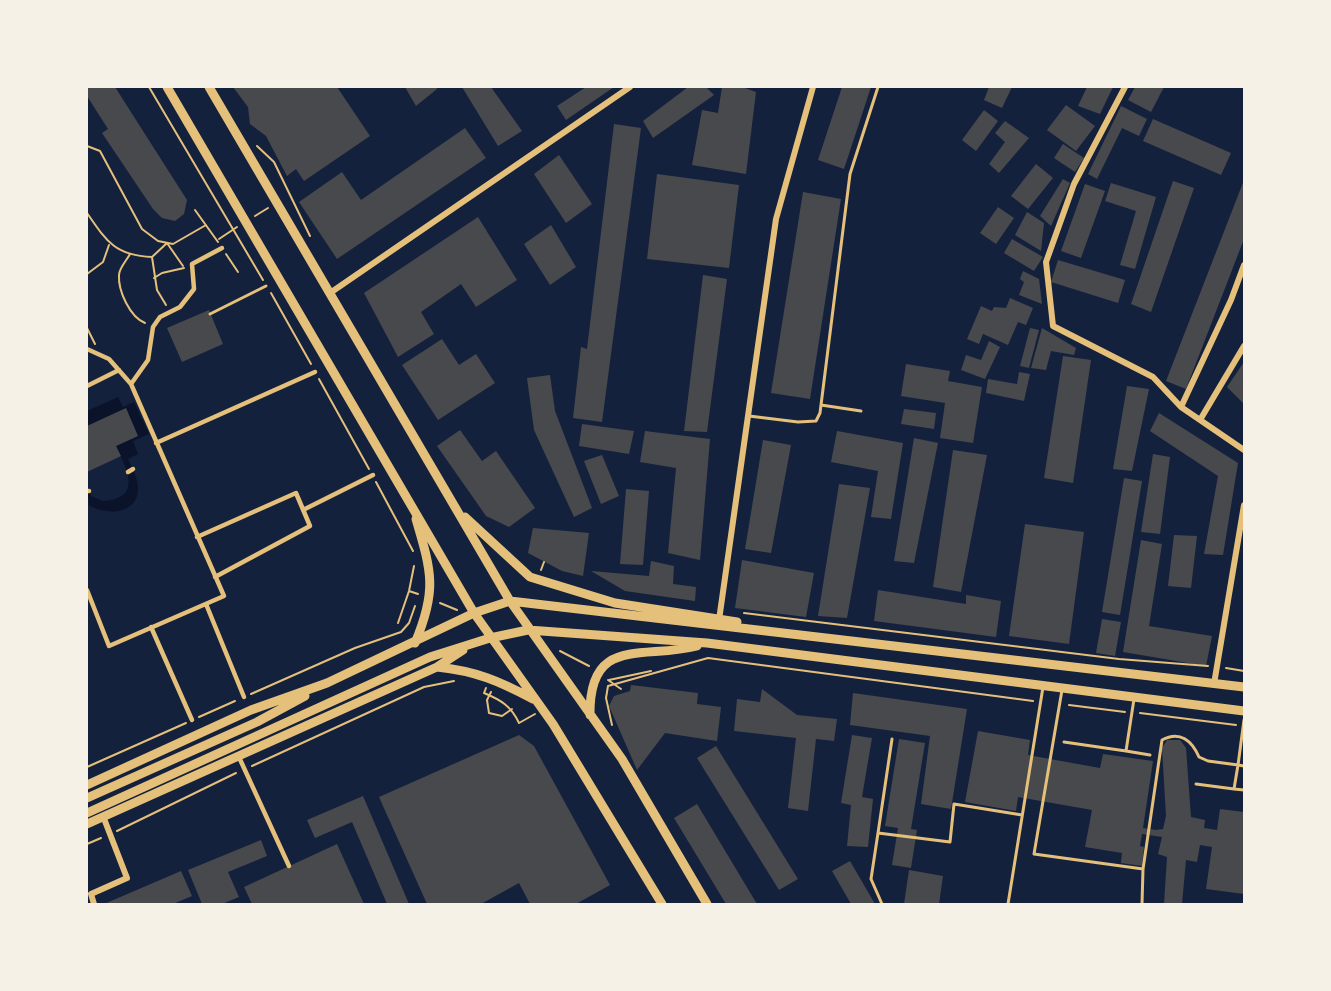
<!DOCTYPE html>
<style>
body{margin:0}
#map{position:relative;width:1331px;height:991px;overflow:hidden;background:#14213d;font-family:Lora,serif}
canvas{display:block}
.frame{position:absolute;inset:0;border:88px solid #f6f1e7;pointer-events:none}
</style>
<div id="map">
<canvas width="1331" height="991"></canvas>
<div class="frame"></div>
</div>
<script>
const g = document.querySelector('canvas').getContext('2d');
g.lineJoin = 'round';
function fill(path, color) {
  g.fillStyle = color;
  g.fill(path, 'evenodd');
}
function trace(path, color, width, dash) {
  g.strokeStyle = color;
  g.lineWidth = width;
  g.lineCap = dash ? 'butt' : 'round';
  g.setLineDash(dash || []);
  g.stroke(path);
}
fill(new Path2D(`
 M118 397 123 407 134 402 149 434 133 441 138 454 128 459C132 467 137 477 138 486 140 515 106 516 89 505L87 487 91 496 103 501C143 498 127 470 116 446L138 436 126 408 87 426V411Z`), '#0b132b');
fill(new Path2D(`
 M87 87H115L187 200 184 214 175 221 162 218 153 209 102 133 108 129 87 96Z
 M233 87H337L370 136 304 181 296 169 287 176 266 136 250 124 248 107Z
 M405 87H436L437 89 416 106Z
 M462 87H491L522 131 498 146Z
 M586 87H614L566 120 557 106Z
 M688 87H706L714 95 653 138 643 121Z
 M722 87H742L756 92 746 174 692 165 702 110 718 113Z
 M842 87H871L844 169 818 160Z
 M989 87H1012L1002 108 984 100Z
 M1087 87H1113L1100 114 1078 106Z
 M1135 87H1164L1151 112 1128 100Z
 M1066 105 1095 126 1076 151 1047 130Z
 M1121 106 1147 119 1139 136 1122 128 1097 179 1088 174Z
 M984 110 998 121 976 151 962 140Z
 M1153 119 1231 153 1221 175 1143 141Z
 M1005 121 1029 138 999 173 989 164 1005 142 995 133Z
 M614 124 641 128 602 422 573 418 581 347 587 349Z
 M465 128 486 158 337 259 299 202 342 172 361 200Z
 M1063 144 1084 158 1075 172 1054 158Z
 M559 155 592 204 566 223 534 174Z
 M1036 164 1053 178 1028 209 1011 196Z
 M657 174 739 185 729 268 647 259Z
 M1063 179 1070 183 1051 226 1040 216Z
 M1244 180V239L1186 389 1166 381Z
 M1173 181 1194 188 1151 312 1131 304Z
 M1111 183 1156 197 1135 269 1120 265 1136 211 1105 201Z
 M1085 184 1105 191 1081 258 1061 251Z
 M803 192 841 199 810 399 771 393Z
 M998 207 1014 218 996 244 980 233Z
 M1027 212 1044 223 1041 251 1015 235Z
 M478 217 517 280 476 307 461 284 421 312 434 334 398 357 364 293Z
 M551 225 576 267 550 285 524 244Z
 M1012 239 1043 257 1034 271 1004 253Z
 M1058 260 1125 280 1118 303 1051 282Z
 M1023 271 1039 279 1042 304 1019 295 1024 282 1020 279Z
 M703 275 727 279 707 432 684 431Z
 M1010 298 1033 308 1026 325 1018 322 1008 345 983 334 979 344 967 339 981 306 992 311 994 307 1006 308Z
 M209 310 223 344 182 362 167 328Z
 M1030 328 1039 330 1029 368 1020 366Z
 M1042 328 1076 348 1074 355 1051 351 1046 370 1031 368Z
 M442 339 459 365 476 354 495 383 438 420 402 365Z
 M989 341 1000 347 985 379 961 370 966 355 981 360Z
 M1063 356 1091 360 1073 483 1044 478Z
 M1244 362V404L1227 387Z
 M906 364 950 371 948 381 982 387 973 443 940 438 945 403 901 396Z
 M1019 372 1030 374 1024 401 986 393 988 379 1017 384Z
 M550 375 555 411 592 508 574 517 534 430 527 378Z
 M1127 386 1149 389 1132 471 1113 469Z
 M126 408 138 436 116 446 121 456 87 472V426Z
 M904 409 936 413 934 429 901 424Z
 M1159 413 1238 463 1223 555 1204 554 1218 476 1150 431Z
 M582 424 634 431 629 454 579 446Z
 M460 430 482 461 496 451 535 508 509 527 486 516 437 446Z
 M645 431 710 439 700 560 668 553 676 468 640 462Z
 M837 431 903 443 891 519 871 517 878 471 831 462Z
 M914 438 938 443 914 563 894 561Z
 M763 440 791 445 771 553 745 549Z
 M953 450 987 455 961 592 933 587Z
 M1153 454 1170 457 1160 534 1141 532Z
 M602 455 619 496 601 504 584 461Z
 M1124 478 1142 481 1120 615 1102 612Z
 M839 484 870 488 847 618 818 616Z
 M626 489 649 491 643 565 620 564Z
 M1025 524 1084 532 1069 644 1009 636Z
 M533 528 589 533 583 576 562 571 528 553Z
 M1174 535 1197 536 1191 588 1168 586Z
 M1141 540 1162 544 1149 626 1212 636 1206 666 1123 652Z
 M742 560 814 573 806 617 735 608Z
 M651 561 674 566 673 584 696 587 695 601 625 591 591 571 649 576Z
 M878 590 966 604V595L1001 601 996 637 874 621Z
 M1102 619 1121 622 1115 656 1096 653Z
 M631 685 698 693 697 704 721 707 717 741 665 733 637 770 609 706 614 696 630 691Z
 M762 689 797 715 837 719 834 741 816 739 808 811 788 808 796 738 734 731 737 699 760 702Z
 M853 693 967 709 951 809 921 804 930 736 850 725Z
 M978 731 1030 740 1028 755 1100 768 1103 754 1153 761 1143 828 1156 830 1163 829 1166 816 1162 748 1167 740H1180L1186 748 1191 817 1205 820 1204 828 1217 830 1220 809 1244 812V894L1206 889 1212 847 1200 845 1197 862 1186 860 1182 904H1164L1167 857 1158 854 1162 837 1142 834 1140 846 1144 847 1142 866 1121 863 1122 853 1085 847 1092 810 1018 797 1016 811 965 802Z
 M519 735 534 746 610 885 576 904H530L519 883 481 904H427L379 797Z
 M852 735 872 738 862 797 873 799 868 847 847 846 851 805 841 803Z
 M899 739 925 743 911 829 917 830 911 868 892 865 898 828 885 826Z
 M716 746 798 879 779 890 697 758Z
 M363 796 409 904H387L352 822 315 838 307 820Z
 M697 804 757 904H726L674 818Z
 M261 840 267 856 228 872 239 897 222 904H202L188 870Z
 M337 844 364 904H252L244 887Z
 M850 861 875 904H851L832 871Z
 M909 870 943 876 939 904H904Z
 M181 871 192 896 173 904H104Z`), '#48494c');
trace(new Path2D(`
 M149 87 263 280
 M87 146 100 151 142 229 158 241 173 244 206 225
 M257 146 274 162 310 236
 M195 210 218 242
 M87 213C107 242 115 255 152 257L167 243 183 266
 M255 216 268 208
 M219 239 237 227
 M130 254C127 260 119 268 119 275 118 291 130 317 145 323
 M226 254 238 272
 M152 257 157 290 166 305
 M87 274 103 262 109 245
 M154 278 162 273 184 268
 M271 293 311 364
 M87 328 95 344
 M319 379 369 469
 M376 482 413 551
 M541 570 544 562
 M409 591 418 594
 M440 603 457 610
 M744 613 1119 659 1208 666
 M398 623 409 591 414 566
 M560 651 589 666
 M1226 668 1244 671
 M608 680 621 689
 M609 680 651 671
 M486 688 484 693C501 700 511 706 519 723L535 714
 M491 692 487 700 489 713 502 716 512 709
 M251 694 355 648 401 632 409 623 415 606
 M1069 705 1125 712
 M1140 713 1236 725
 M199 717 235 701
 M612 725 606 698 608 686 708 658 1033 701
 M252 766 424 687 454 681
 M87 767 186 723
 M117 831 236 773
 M87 844 101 838`), '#e5c07b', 2);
trace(new Path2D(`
 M210 314 266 286
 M821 405 861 411
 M749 416 798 422 816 421 820 413 850 174 878 87
 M1062 690 1034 854 1143 869 1142 904
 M1134 699 1126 751 1150 755
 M892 739 878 833 950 842 954 804 1022 815
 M1064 742 1126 751
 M1244 766 1238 765 1234 789 1244 790
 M1196 784 1234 789
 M878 833 871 879 882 904
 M1143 869 1162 740C1180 730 1192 741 1199 757L1208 761 1238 765 1244 720
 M1008 904 1043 687`), '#e5c07b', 3);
trace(new Path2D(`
 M87 349 109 359 131 384 224 596 109 646 87 590
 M131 384 148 360 153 327 160 317 180 307 194 289 192 264 222 248
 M87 386 119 370
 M156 443 315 372
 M128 472 133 469
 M87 491H89
 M303 510 373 475
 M197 537 296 493 310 526 215 577
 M206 604 244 697
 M151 627 192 720
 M238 755 289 866`), '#e5c07b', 4.5);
trace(new Path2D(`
 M1125 87 1074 184 1046 262 1053 326 1153 377 1181 407
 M1244 265 1231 300 1181 407 1244 450
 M330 293 630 87
 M1200 420 1244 346
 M719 620 776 219 813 87
 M1214 684 1244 505
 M94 904 91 894 127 878 103 816`), '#e5c07b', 6);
trace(new Path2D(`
 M167 87 474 613 553 724 662 904
 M209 87 510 601 622 759 707 904
 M465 517 530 577 615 603 737 622
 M415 643C437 591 432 573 416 519
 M437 667C476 671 499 681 533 699
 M590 715C589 635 643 660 697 646
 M87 785 251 710 327 683 474 613 510 601 1244 687
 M87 798 257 722 305 696
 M87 813 430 657 490 638 528 630 707 643 1244 711
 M87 824 437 667 463 650`), '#e5c07b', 9);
</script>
